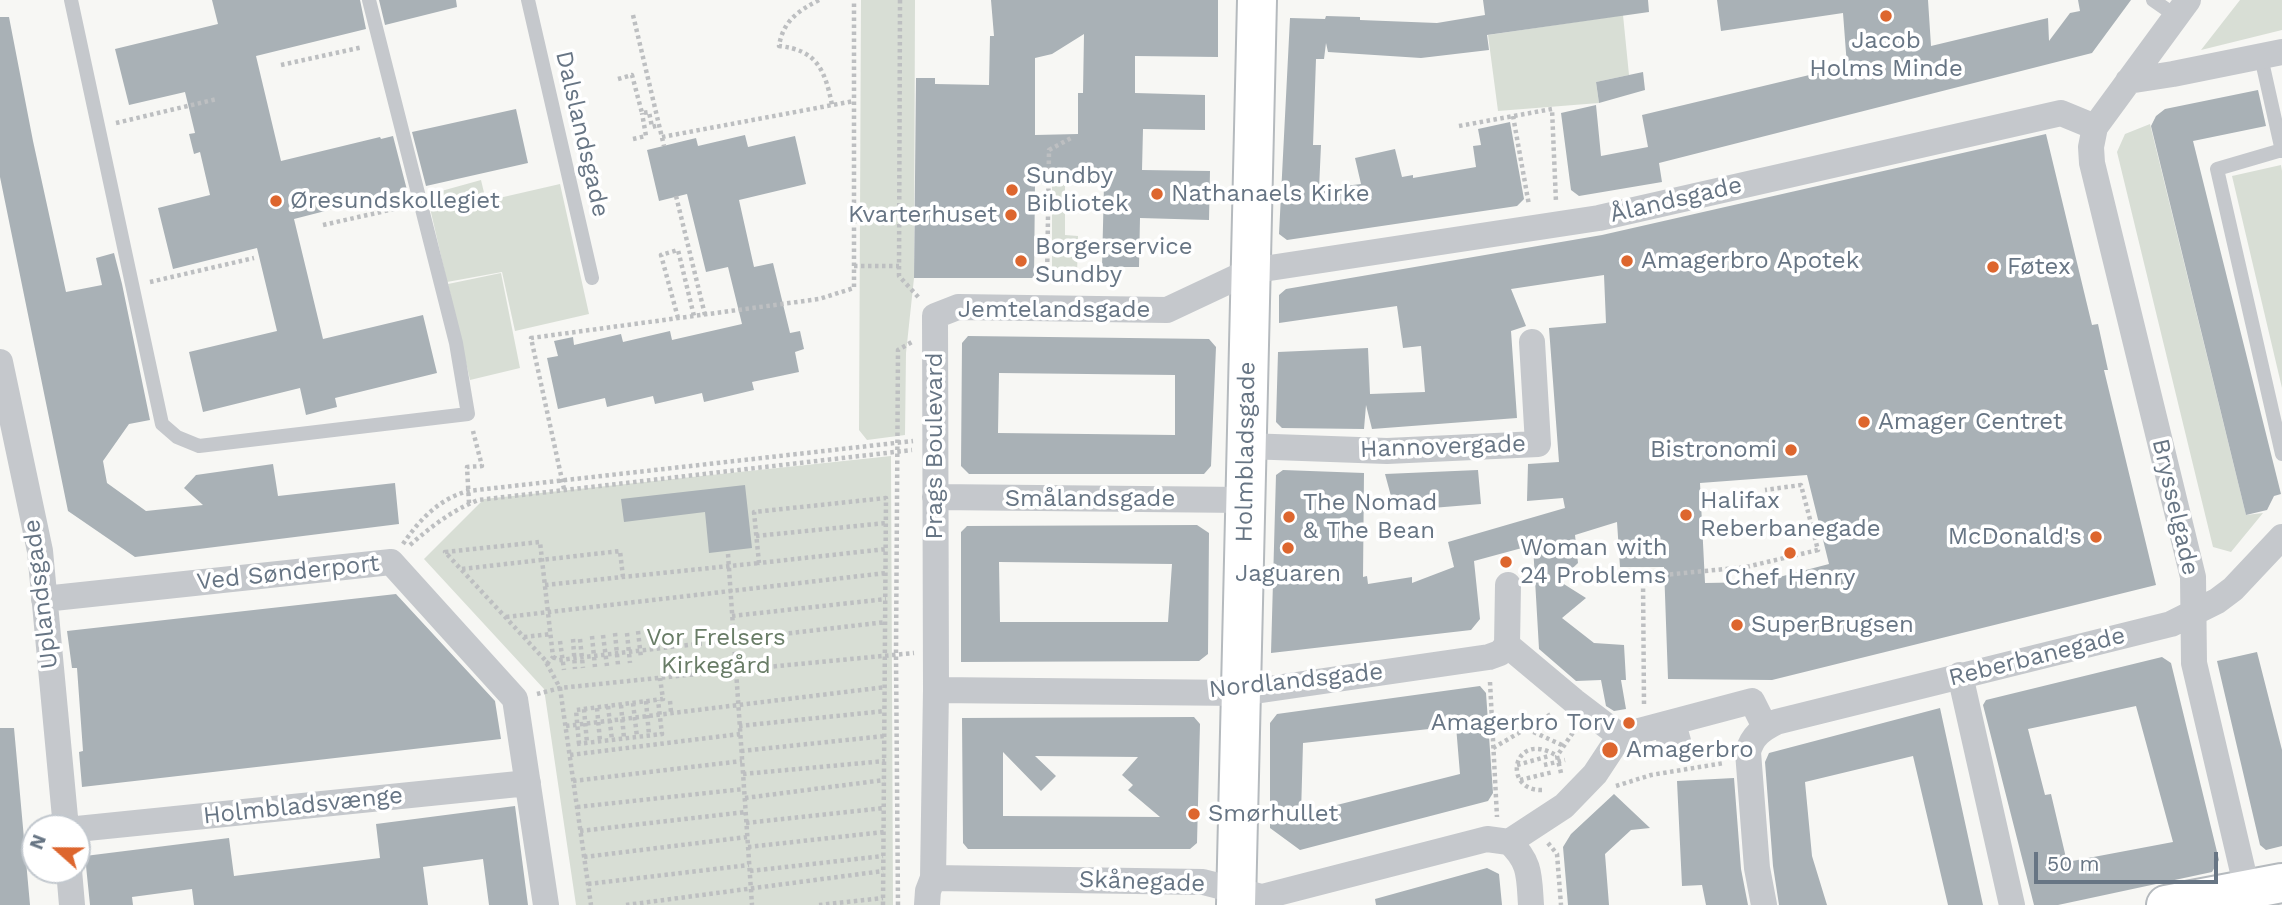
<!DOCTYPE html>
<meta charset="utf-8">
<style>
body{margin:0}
#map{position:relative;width:2282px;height:905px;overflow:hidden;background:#f7f7f4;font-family:"Work Sans",sans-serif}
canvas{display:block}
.north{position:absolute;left:21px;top:814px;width:70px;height:70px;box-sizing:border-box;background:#fff;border:2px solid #c2c8ce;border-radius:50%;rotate:291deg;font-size:19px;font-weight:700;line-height:28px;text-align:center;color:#677584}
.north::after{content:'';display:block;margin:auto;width:24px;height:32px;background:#dd662e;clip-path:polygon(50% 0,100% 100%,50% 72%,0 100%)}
.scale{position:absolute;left:2034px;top:852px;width:184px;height:32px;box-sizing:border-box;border:4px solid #677584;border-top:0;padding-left:9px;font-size:21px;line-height:24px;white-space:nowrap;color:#677584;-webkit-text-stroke:5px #fff;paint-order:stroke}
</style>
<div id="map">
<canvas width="2282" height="905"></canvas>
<div class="north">N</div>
<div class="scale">50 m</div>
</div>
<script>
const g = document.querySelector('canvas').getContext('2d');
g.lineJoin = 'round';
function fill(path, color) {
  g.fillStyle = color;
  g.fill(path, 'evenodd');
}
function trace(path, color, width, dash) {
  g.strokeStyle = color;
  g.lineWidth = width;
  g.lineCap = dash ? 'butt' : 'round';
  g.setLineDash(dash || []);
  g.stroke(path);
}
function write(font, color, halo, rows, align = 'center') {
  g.font = font + ' "Work Sans",sans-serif';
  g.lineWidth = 7;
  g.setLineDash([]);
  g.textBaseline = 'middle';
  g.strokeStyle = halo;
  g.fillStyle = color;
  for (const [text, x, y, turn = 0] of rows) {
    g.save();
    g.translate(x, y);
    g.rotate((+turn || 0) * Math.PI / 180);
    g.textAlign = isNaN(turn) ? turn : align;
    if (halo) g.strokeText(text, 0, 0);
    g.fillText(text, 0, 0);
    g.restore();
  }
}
fill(new Path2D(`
 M861 0H915L914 278 906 353 905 435 867 440 859 430Z
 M2240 0H2282V30L2201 50Z
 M1623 15 1629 75 1596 82 1599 103 1498 111 1488 35Z
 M2150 124 2246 515 2263 513 2231 552 2213 547 2117 152 2125 134Z
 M2281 165 2282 171V388L2232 176Z
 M481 180 486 201 560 184 589 314 515 331 502 272 447 282 427 195Z
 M1052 183 1065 184V235L1078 236 1077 276H1052Z
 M501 273 520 368 470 380 448 284Z
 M891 456 893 905H576L544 689 424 559 484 499Z`), '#d8ded5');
fill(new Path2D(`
 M212 0H360L366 29 256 56 281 161 380 137 381 139 393 136 407 190 294 219 323 339 423 315 437 373 335 398 337 407 306 415 300 388 203 412 189 352 277 331 257 248 173 269 158 208 210 195 200 152 194 154 189 134 195 133 185 92 129 105 115 49 218 24Z
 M379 0H456L457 7 385 25Z
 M991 0H1218V57L1135 56V93L1205 95V130L1143 129 1142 170 1210 171 1209 220 1140 218 1139 267H1102L1104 184H1035L1034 278H914L916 78H935V84L989 85 990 36H994ZM1084 34 1083 93H1078V134L1035 135V58L1052 54Z
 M1483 0H1648L1649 12 1487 35 1489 50 1421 58 1328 52 1326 43 1324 59H1316L1313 145H1321L1319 189 1361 184 1355 158 1395 149 1402 177 1413 175V178L1476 167 1473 146 1481 145 1478 129 1510 122 1524 199 1517 206 1287 240 1279 234 1290 18 1325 19 1326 16 1360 17V20L1437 23 1485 15Z
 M1717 0H1928L1931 46 2048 18 2049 41 2070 13 2080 11 2078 0H2131L2092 53 1659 163 1662 182 1579 196 1571 190 1561 113 1596 105 1601 156 1648 147 1642 115 1847 66 1843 13 1721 31Z
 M0 17H9L33 141 66 292 102 285 96 258 114 253 122 284 150 420 129 424 103 461 107 483 146 511 203 505 184 488 196 475 273 464 278 496 395 483 399 524 135 557 68 511 0 177Z
 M1643 72 1645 90 1599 103 1596 82Z
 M2258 90 2266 126 2193 141 2281 494 2274 496 2267 510 2246 515 2151 126 2156 116 2165 109Z
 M516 109 528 163 426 186 412 132Z
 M2046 134 2092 325 2098 324 2108 370H2104L2156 585 1772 680 1668 679 1664 567H1620L1617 522 1575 535 1578 563 1559 581 1586 598 1562 618 1594 643 1624 645 1626 680H1621L1626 709 1614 711 1606 706 1601 680 1576 681 1539 649 1533 545 1474 561 1480 619 1471 630 1271 653 1276 475 1283 470 1364 473 1363 577 1367 576 1368 584 1412 577V583L1454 567 1448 542 1565 508 1563 498 1527 501 1528 464 1559 462 1549 328 1606 323 1604 275 1511 289 1526 326 1511 331 1517 418 1372 429 1366 405 1364 429 1282 428 1276 422 1278 352 1368 348 1370 394 1425 392 1421 346 1403 348 1397 306 1279 323V295L1286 289 1602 235ZM1807 475 1829 564 1760 582 1705 583 1700 483Z
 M745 135 748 147 795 136 806 184 739 200 754 267 773 263 790 333 800 331 804 349 795 352 799 372 752 382 754 390 704 402 702 393 655 404 653 396 607 407 605 398 558 409 547 358 558 356 554 341 573 337 574 345 621 334 623 342 670 331 672 340 742 324 728 267 706 272 687 194 659 201 647 150 696 138 698 146Z
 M968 336 1209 339 1216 347 1211 466 1204 474H969L961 466 962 343ZM999 373 1175 375V435L998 433Z
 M1478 470 1481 504 1395 511 1385 474Z
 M745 485 752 548 709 553 705 512 624 522 621 499Z
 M1197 525 1209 533 1208 654 1199 661 961 662V532L967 526ZM999 562 1172 564 1168 622H1000Z
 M396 594 495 701 501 739 82 787 79 752 83 751 77 668H72L67 631Z
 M2257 652 2282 750V846L2266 850 2260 845 2217 661Z
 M2162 657 2171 663 2219 860 2212 872 2058 905H2034L1983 705 1986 700ZM2136 706 2173 842 2067 862 2051 794 2045 795 2028 729Z
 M1480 686 1486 693 1493 793 1488 801 1300 850 1270 828V723L1277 714ZM1456 726 1460 774 1301 814 1303 743Z
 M1940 708 1983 905H1948L1913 756 1805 782 1812 856 1827 905H1779L1773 866 1765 762 1769 753Z
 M1194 717 1200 724 1197 843 1190 849H968L963 843 962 718ZM1003 752 1041 791 1056 776 1035 756 1138 757 1122 775 1133 785 1128 790 1160 817 1003 816Z
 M0 728H14L30 905H0Z
 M1734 778 1741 869 1748 905H1706L1702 885 1682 886 1677 781Z
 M1614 794 1650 828 1631 830 1605 854 1609 905H1568L1563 847 1571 834Z
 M515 806 528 905H489L483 859 423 867 428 905H194L192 889 132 897 133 905H90L85 856 229 838 234 876 380 858 376 824Z
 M1487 868 1499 874 1502 905H1376L1375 899Z`), '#a9b1b6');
const secondary = new Path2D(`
 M1236 905 1257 0
 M2166 905 2282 883`);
trace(secondary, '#b5babe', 42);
trace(new Path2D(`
 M819 0C798 11 783 21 779 46 817 50 825 70 832 105
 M900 0 899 276 920 299
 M633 15 664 146
 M281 65 363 47
 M618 79 632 75 642 113 649 112 652 127 659 125
 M1513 116 1529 205
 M116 123 217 99
 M1459 126 1552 109 1556 202
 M662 137 854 101
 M633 139 646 136 642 113
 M676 196 705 315
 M323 225 403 207
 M854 266H899
 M150 282 254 258
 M1047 283 1049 150 1073 137
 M678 318 661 255 678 250 694 316
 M564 489 531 338 819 299 854 288V0
 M469 503 467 467 482 466 473 431
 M756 536 886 523
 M403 544C419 520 439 499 468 491L913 441
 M410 545C432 526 451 511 478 500L912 450
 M728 554 736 670 914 653
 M462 569 620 551 623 577
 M545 585 759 563
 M732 616 886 599
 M506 617 886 573
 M638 631 641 658
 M615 633 618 665
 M627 633 630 663
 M603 635 607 666
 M592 636 595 667
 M524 637 551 634
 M573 639 575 669
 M580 639 583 668
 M560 641 564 670
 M553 657 559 660 886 622
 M547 664 553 657 540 542 445 552 545 660 547 664 560 688 591 905
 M1490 682 1497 817
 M537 694 560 688 736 670 752 905
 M646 701 649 735
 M670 701 671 712
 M633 703 637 737
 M1644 704 1643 577 1746 567 1818 550 1801 485 1765 490
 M621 705 624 738
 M608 706 612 740
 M597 708 600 741
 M584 709 587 743
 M566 726 886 687
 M739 726 885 711
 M1527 729 1564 746
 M577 744 662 734 658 700
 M579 744 576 710 663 699 660 678
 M1493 748 1553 713
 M741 751 885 736
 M570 755 740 734
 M1517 765 1549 756
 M1544 765 1565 760
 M1561 773 1557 756 1574 731
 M743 774 885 761
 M1520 780 1553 772
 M573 781 742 761
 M1616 786 1651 775 1724 763
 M1542 790C1501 791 1513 728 1557 756
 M745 798 884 780
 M577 807 744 789
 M746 823 884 808
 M580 831 746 812
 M1548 843 1557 854 1561 905
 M748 847 884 832
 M584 857 747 837
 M750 871 883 856
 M588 884 749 865
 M626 905 883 871
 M819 905 883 898
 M883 905 886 498 754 512 759 563 886 549
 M898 905 896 654 898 350 912 342`), '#bdbfc1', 4.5, [3.5, 3.5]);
trace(new Path2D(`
 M71 0 162 424 177 437 199 446 468 414 456 343 369 0
 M528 0 592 278
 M2153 0 2176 16
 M2261 57 2282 151
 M2282 150 2217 169 2282 454`), '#c5c8cc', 14);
trace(new Path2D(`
 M2188 0 2095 127 2091 147 2092 163 2193 577 2194 663 2247 889
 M2128 81 2173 74 2282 52
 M0 362 40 551 66 828
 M1246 446 1387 451 1538 444 1532 342
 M935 497 1245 500
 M44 599 391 562 515 699 546 905
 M1507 645 1574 701 1620 736
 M1960 675 2012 905
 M936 690 1241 693 1489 657 1500 653 1507 645 1508 585
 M1674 727 1678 741 1670 743 1667 729Z
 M77 829 528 783
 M1509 842 1564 806 1595 774 1620 736 1752 701 1765 727
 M1509 842C1531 862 1529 877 1531 905
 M69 870 72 905
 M933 878 1203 882 1262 897 1487 839 1509 842
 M927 905 928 891 933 878 936 690 935 316 958 307 1167 310 1250 271 1599 218 2061 113 2095 127
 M1764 905 1757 868 1748 752C1752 736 1762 729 1776 722L2171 624 2217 601 2233 589 2282 537`), '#c5c8cc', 26);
trace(secondary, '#fff', 38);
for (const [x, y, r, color] of [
 [1886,16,7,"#dd662e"],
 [1012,190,7,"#dd662e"],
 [1157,194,7,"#dd662e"],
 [276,201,7,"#dd662e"],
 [1011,215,7,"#dd662e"],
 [1021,261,7,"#dd662e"],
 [1627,261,7,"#dd662e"],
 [1993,267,7,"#dd662e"],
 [1864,422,7,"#dd662e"],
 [1791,450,7,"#dd662e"],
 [1686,515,7,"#dd662e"],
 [1289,517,7,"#dd662e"],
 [2096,537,7,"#dd662e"],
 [1288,548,7,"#dd662e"],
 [1790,553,7,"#dd662e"],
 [1506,562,7,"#dd662e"],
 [1737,625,7,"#dd662e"],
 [1629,723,7,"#dd662e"],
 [1610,750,9,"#dd662e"],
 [1194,814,7,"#dd662e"]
]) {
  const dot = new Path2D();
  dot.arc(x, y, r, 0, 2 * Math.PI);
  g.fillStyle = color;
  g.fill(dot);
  trace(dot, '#fff', 2.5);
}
write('24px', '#677584', '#fff', [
 ["Jacob",1886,41,"center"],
 ["Holms Minde",1886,69,"center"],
 ["Sundby",1026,176],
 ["Bibliotek",1026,204],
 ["Nathanaels Kirke",1171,194],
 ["Øresundskollegiet",290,201],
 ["Kvarterhuset",997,215,"right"],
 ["Borgerservice",1035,247],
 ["Sundby",1035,275],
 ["Amagerbro Apotek",1641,261],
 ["Føtex",2007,267],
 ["Amager Centret",1878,422],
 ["Bistronomi",1777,450,"right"],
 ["Halifax",1700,501],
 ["Reberbanegade",1700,529],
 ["The Nomad",1303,503],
 ["& The Bean",1303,531],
 ["McDonald's",2082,537,"right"],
 ["Woman with",1520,548],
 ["24 Problems",1520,576],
 ["Jaguaren",1288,574,"center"],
 ["Chef Henry",1790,578,"center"],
 ["SuperBrugsen",1751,625],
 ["Amagerbro Torv",1615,723,"right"],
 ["Amagerbro",1626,750],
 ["Smørhullet",1208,814]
], 'left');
write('24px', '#677584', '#fff', [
 ["Dalslandsgade",582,134,77],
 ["Ålandsgade",1676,200,-13],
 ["Jemtelandsgade",1054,310],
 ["Prags Boulevard",935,446,-90],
 ["Hannovergade",1443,447,-2],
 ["Holmbladsgade",1246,452,-89],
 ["Smålandsgade",1090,499],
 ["Brysselgade",2175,507,77],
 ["Ved Sønderport",288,573,-6],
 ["Uplandsgade",41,594,-97],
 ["Reberbanegade",2037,657,-14],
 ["Nordlandsgade",1296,681,-6],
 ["Holmbladsvænge",303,806,-6],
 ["Skånegade",1142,882,2]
]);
write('24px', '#687c66', '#fff', [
 ["Vor Frelsers",716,638],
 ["Kirkegård",716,666]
]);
</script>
